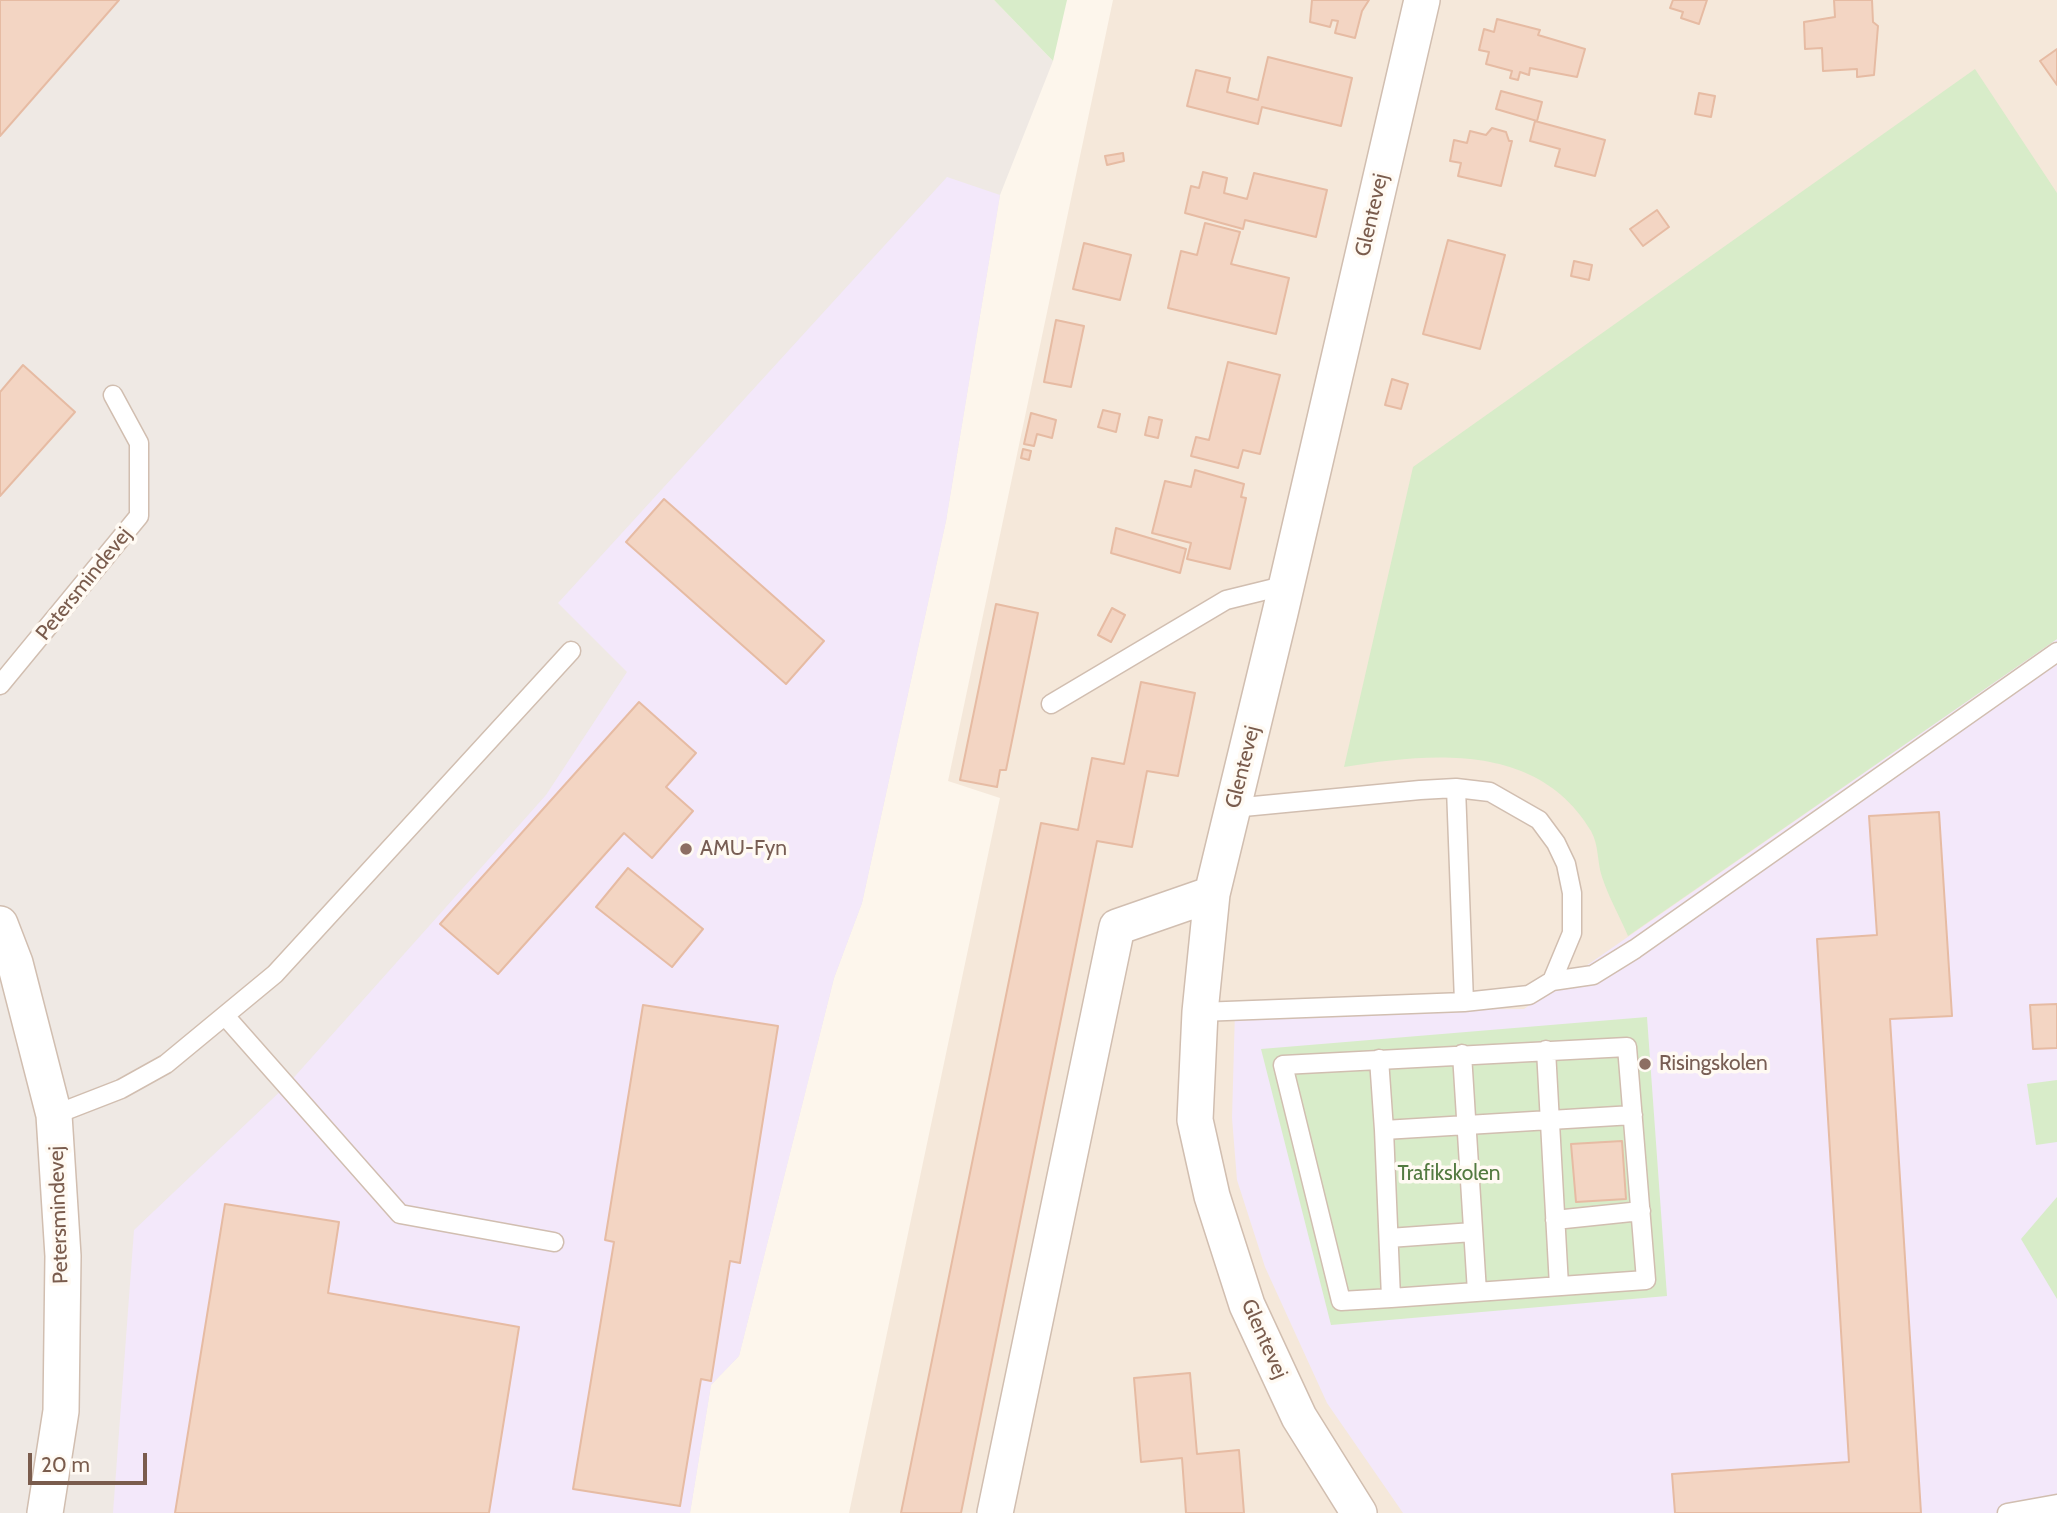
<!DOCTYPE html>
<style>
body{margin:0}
#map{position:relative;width:2057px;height:1513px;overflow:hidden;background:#fdf6ec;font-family:Cabin,sans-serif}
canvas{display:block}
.scale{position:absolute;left:28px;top:1453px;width:119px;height:32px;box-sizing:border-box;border:4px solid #7a5c4d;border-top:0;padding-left:9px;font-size:21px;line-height:24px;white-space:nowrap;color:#7a5c4d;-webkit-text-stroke:5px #fffaf3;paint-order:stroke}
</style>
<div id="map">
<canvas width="2057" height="1513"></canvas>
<div class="scale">20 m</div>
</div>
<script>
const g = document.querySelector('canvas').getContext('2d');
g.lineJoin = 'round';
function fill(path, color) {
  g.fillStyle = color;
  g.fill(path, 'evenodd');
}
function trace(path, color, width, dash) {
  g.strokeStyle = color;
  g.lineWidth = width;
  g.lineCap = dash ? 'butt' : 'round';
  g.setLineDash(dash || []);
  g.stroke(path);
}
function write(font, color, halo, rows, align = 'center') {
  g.font = font + ' Cabin,sans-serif';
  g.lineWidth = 7;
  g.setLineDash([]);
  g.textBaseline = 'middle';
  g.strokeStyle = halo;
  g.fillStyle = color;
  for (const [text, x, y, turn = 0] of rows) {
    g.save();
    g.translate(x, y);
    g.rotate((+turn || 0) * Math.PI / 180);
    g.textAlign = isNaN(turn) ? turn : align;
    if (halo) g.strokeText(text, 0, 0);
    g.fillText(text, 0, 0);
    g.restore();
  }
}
fill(new Path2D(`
 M1113 0H2057V1513H849L1000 798 948 781Z`), '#f5e8da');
fill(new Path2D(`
 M0 0H994L1053 61 1000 195 946 521 862 903 834 978 739 1356 711 1385 690 1513H0Z`), '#efe9e4');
fill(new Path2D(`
 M947 177 1000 195 946 521 862 903 834 978 739 1356 711 1385 690 1513H113L134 1230 288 1084 546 795 627 672 558 603Z
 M2057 639V1513H1403L1327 1403 1265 1267 1237 1180 1232 1118 1235 1011 1524 1009Z`), '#f3e8fa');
fill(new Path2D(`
 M994 0H1067L1053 61Z
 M1975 69 2057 193V639L1628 936C1620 917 1609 898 1602 877 1597 862 1599 845 1591 831 1538 742 1431 753 1344 767L1413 467Z
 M1647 1017 1667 1296 1331 1325 1261 1049Z
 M2057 1080V1142L2036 1145 2027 1084Z
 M2057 1197V1299L2021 1239Z`), '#d8ecc9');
const building = new Path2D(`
 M0 0H119L0 136Z
 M1312 0H1369L1362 11 1355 38 1335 33 1338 21 1332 20 1330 27 1310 22Z
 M1673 0H1707L1699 24 1681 18 1683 12 1670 8Z
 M1834 0H1872L1873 22 1878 26 1874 75 1857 77V69L1823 71 1822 48 1805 49 1804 22 1835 17Z
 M1497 19 1540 30 1538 35 1585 49 1577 77 1530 68 1529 75 1520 72 1518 80 1510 78 1512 71 1486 64 1489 52 1479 50 1484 29 1494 32Z
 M2057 49V85L2040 61Z
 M1268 57 1352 78 1341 126 1262 107 1258 124 1187 106 1196 70 1230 78 1227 92 1258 100Z
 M1501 91 1542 102 1537 121 1496 109Z
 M1699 93 1715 96 1711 117 1695 114Z
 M1535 121 1605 140 1595 176 1555 166 1560 149 1530 141Z
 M1492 128 1506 132 1509 141H1512L1501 186 1458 176 1461 163 1450 161 1454 140 1467 143 1470 131 1486 135Z
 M1123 153 1124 161 1107 165 1105 156Z
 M1203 172 1227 178 1224 193 1247 199 1254 173 1327 190 1316 237 1245 220 1243 229 1185 213 1191 186 1199 188Z
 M1657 210 1669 227 1643 246 1630 229Z
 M1205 223 1240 232 1231 264 1289 278 1276 334 1168 308 1181 251 1197 255Z
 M1448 240 1505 255 1480 349 1423 334Z
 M1084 243 1131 255 1120 300 1073 289Z
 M1574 261 1592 265 1589 280 1571 276Z
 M1056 320 1084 326 1071 387 1044 382Z
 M1228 362 1280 375 1260 454 1243 450 1238 468 1191 456 1196 437 1209 440Z
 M23 365 75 412 0 496V392Z
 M1392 379 1408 384 1401 409 1385 405Z
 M1103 410 1120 414 1116 432 1098 427Z
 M1031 413 1056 420 1052 438 1037 434 1034 446 1024 444Z
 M1149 417 1162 420 1158 438 1145 435Z
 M1023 449 1031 451 1029 460 1021 458Z
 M1195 470 1244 484 1241 497 1246 498 1230 569 1187 559 1191 543 1152 533 1165 481 1191 487Z
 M664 499 824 641 786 684 626 542Z
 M1116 528 1186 549 1180 573 1111 553Z
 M996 604 1038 613 1006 770H1000L997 787 960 780Z
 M1112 608 1125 615 1111 642 1098 635Z
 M1141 682 1195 693 1178 776 1147 771 1132 847 1097 841 961 1513H901L1041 823 1078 830 1092 758 1124 764Z
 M639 702 696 753 666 787 693 811 652 858 624 833 498 974 440 924Z
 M1939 812 1952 1016 1890 1019 1921 1513H1675L1672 1474 1849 1462 1817 939 1877 935 1869 816Z
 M628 868 703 929 672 967 596 907Z
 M2057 1004V1048L2033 1049 2030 1005Z
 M643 1005 778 1026 740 1263 730 1261 711 1381 701 1379 680 1506 573 1489 614 1242 605 1240Z
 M1622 1141 1626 1199 1576 1202 1571 1144Z
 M225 1204 339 1222 328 1293 519 1327 489 1513H175Z
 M1190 1373 1197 1454 1239 1450 1244 1513H1186L1182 1458 1141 1462 1134 1378Z`);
fill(building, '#f3d5c3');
trace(building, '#e6bba3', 2);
const service = new Path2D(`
 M0 685 139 516V443L113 395
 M1051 704 1226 600 1287 585
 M1456 788 1464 1002
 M1552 981 1593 975 1635 949 2057 652
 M1200 1012 1464 1002 1529 995 1552 981 1572 933V893L1566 864 1556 843 1539 820 1490 792 1456 788 1420 790 1233 808
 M226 1017 400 1214 554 1242
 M1546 1050 1559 1286
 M1462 1054 1477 1292
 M1379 1059 1384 1130
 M54 1115 121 1089 166 1064 275 974 571 651
 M1555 1220 1641 1211
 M1389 1238 1473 1232
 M1391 1298 1341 1301 1283 1065 1627 1047 1646 1280 1391 1298 1384 1130 1633 1115
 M2007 1513 2057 1504`);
const minor = new Path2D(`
 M0 924 15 963 54 1115 63 1256 61 1411 45 1513
 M995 1513 1117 927 1212 894
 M1359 1513 1299 1417 1247 1305 1212 1196 1195 1120 1200 1012 1212 894 1280 613 1422 0`);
trace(service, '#d1beb0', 21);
trace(minor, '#d1beb0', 38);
trace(service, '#fff', 18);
trace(minor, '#fff', 35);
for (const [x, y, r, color] of [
 [686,849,7,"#8d6e63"],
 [1645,1064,7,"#8d6e63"]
]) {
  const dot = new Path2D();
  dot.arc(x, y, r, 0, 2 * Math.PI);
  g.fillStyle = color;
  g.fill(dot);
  trace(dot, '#fffaf3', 2.5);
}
write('21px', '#7a5c4d', '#fffaf3', [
 ["Glentevej",1372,215,-77],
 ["Petersmindevej",84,584,-51],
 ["Glentevej",1243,767,-76],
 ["Petersmindevej",59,1215,-92],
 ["Glentevej",1264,1339,66]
]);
write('21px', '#785e54', '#fffaf3', [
 ["AMU-Fyn",700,849],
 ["Risingskolen",1659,1064]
], 'left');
write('21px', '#537a41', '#fffaf3', [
 ["Trafikskolen",1449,1174]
]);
</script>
